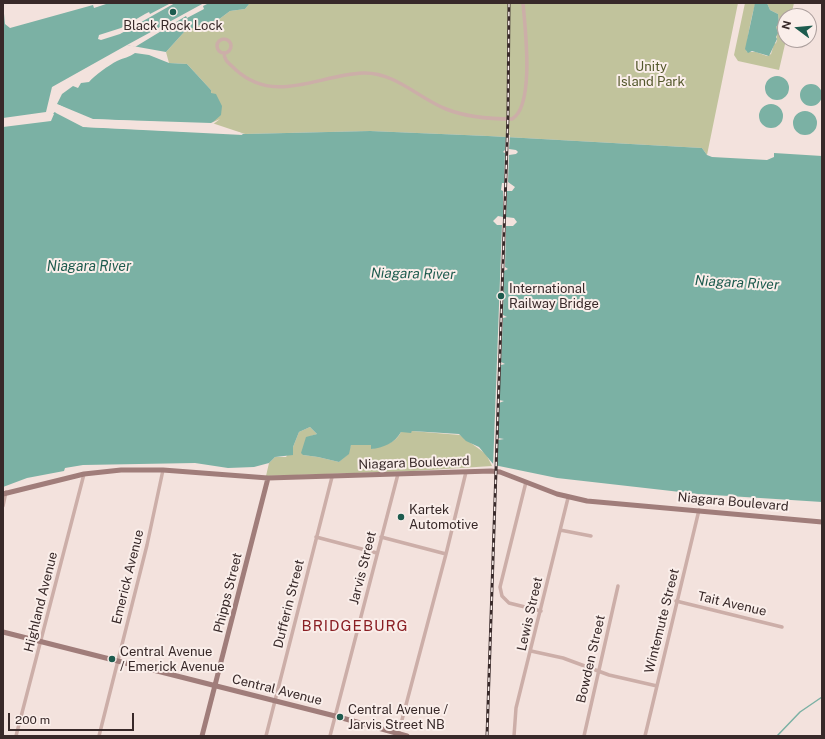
<!DOCTYPE html>
<style>
body{margin:0}
#map{position:relative;width:825px;height:739px;overflow:hidden;background:#f3e2dd;font-family:"Public Sans",sans-serif}
canvas{display:block}
.frame{position:absolute;inset:0;border:4px solid #382929;pointer-events:none}
.north{position:absolute;left:777px;top:8px;width:40px;height:40px;box-sizing:border-box;background:#faeeea;border:1px solid #ac9f9d;border-radius:50%;rotate:286deg;font-size:11px;font-weight:700;line-height:16px;text-align:center;color:#382929}
.north::after{content:'';display:block;margin:auto;width:14px;height:18px;background:#1d5b4e;clip-path:polygon(50% 0,100% 100%,50% 72%,0 100%)}
.scale{position:absolute;left:8px;top:713px;width:126px;height:18px;box-sizing:border-box;border:2px solid #382929;border-top:0;padding-left:5px;font-size:12px;line-height:14px;white-space:nowrap;color:#382929;-webkit-text-stroke:3px #faeeea;paint-order:stroke}
</style>
<div id="map">
<canvas width="825" height="739"></canvas>
<div class="frame"></div>
<div class="north">N</div>
<div class="scale">200 m</div>
</div>
<script>
const g = document.querySelector('canvas').getContext('2d');
g.lineJoin = 'round';
function fill(path, color) {
  g.fillStyle = color;
  g.fill(path, 'evenodd');
}
function trace(path, color, width, dash) {
  g.strokeStyle = color;
  g.lineWidth = width;
  g.lineCap = dash ? 'butt' : 'round';
  g.setLineDash(dash || []);
  g.stroke(path);
}
function write(font, color, halo, rows, align = 'center') {
  g.font = font + ' "Public Sans",sans-serif';
  g.lineWidth = 4;
  g.setLineDash([]);
  g.textBaseline = 'middle';
  g.strokeStyle = halo;
  g.fillStyle = color;
  for (const [text, x, y, turn = 0] of rows) {
    g.save();
    g.translate(x, y);
    g.rotate((+turn || 0) * Math.PI / 180);
    g.textAlign = isNaN(turn) ? turn : align;
    if (halo) g.strokeText(text, 0, 0);
    g.fillText(text, 0, 0);
    g.restore();
  }
}
fill(new Path2D(`
 M250 3H738L707 155 702 148 488 136 370 131 245 134 212 123 211 90 187 64 169 63 166 52 185 31 208 22 218 20 230 11 245 9Z
 M745 3H756C753 8 745 47 747 52H756L767 56 771 54 774 44 776 43 777 40 776 27 779 24 778 14 770 10 767 3H794L791 16H785L786 40 779 70 738 61 734 55Z
 M310 427 317 434 311 436 303 455 318 457 339 462 347 455 351 445H371V449C384 445 395 444 401 432H411L412 431 460 435 486 454 492 466 414 471 266 476 269 463 275 457H286L293 447 299 432Z`), '#c1c39c');
fill(new Path2D(`
 M3 3 5 24 10 28 93 5 94 8 109 3H250L245 9 230 11 218 20 208 22 185 31 166 52 127 45 52 87 46 112 3 118Z
 M755 3H767L770 10 778 14 779 24 776 27 778 33 776 37 777 39 769 56 752 51 748 53 745 49Z
 M135 53 149 55 169 63 187 64 211 90V93L216 94 222 106 221 115 212 123H180L93 119 57 104 62 94 73 86 78 88 81 83 89 82C94 76 109 65 117 61 123 58 130 57 135 53Z
 M765 88a12 12 0 1 1 24 0a12 12 0 1 1-24 0Z
 M800 95a11 11 0 1 1 22 0a11 11 0 1 1-22 0Z
 M759 116a12 12 0 1 1 24 0a12 12 0 1 1-24 0Z
 M56 111 86 127 245 134 370 131 488 136 702 148 707 155 712 157 767 160 774 157V153L822 156V502L698 494 557 478 494 465 479 447 466 441 459 434 412 431 411 433 401 432C395 443 383 448 371 449V445H351L349 454 339 462 318 457 303 455 301 453 306 437 317 434 310 427 299 432 293 447V455L275 457 269 463 254 467 228 468 195 463 83 465 65 468 64 471 27 478 3 487V124L49 117Z
 M793 123a12 12 0 1 1 24 0a12 12 0 1 1-24 0Z`), '#7bb1a4');
fill(new Path2D(`
 M171 3H175L120 34 101 40 98 39 99 35 121 28 145 14 149 12 150 14Z
 M204 3H209L203 6 204 9 187 18 186 16 135 47 127 45Z
 M55 104 59 105 88 119 211 123 220 119 212 125H180L93 121 84 118Z
 M56 109 86 125 239 132 243 135 83 127 56 113 53 110Z
 M51 112 54 114 51 121 3 127V122L48 115 49 116Z
 M506 135H510L509 149 516 150 518 152 516 154 509 155 508 182 515 187 512 191H507L506 217 514 218 517 222 513 226H506L505 267 508 269 504 271 503 315 507 317 503 318 501 362 505 364 501 365 499 400 504 401 499 403 498 438 504 439 498 440 497 468 493 467 502 225H497L493 221 498 216 503 217V191L501 190 502 183H504L505 153 503 152 505 150Z`), '#f3e2dd');
trace(new Path2D(`
 M777 736 800 712 822 697`), '#7bb1a4', 1.5);
trace(new Path2D(`
 M217 46a7 7 0 1 1 14 0a7 7 0 1 1-14 0Z
 M224 53C224 61 230 64 236 70 275 105 318 75 363 73 395 72 418 98 446 109 466 117 490 119 512 119 535 106 525 27 523 3
 M526 482 500 587 502 596 509 603 541 611
 M3 506 6 492
 M560 530 591 536
 M316 537 377 553
 M381 537 446 554
 M676 601 782 627
 M531 651 563 658 609 675 657 686
 M398 735 446 554 466 472
 M16 736 84 474
 M99 736 147 545 163 470
 M266 736 332 477
 M330 736 398 474
 M514 736 516 708 568 498
 M584 736 618 586
 M645 736 699 510`), '#ccaea8', 3.5);
trace(new Path2D(`
 M3 494 84 474 121 470H163L268 478 491 471 500 472 557 494 587 501 822 522
 M3 632 335 716 407 736
 M202 736 268 478`), '#a07d7a', 5);
const rail = new Path2D(`
 M487 736 508 115 509 3`);
trace(rail, '#382929', 3);
trace(rail, '#faeeea', 1.5, [4.5]);
for (const [x, y, r, color] of [
 [173,12,4,"#1d5b4e"],
 [501,296,4,"#1d5b4e"],
 [401,517,4,"#1d5b4e"],
 [112,659,4,"#1d5b4e"],
 [340,717,4,"#1d5b4e"]
]) {
  const dot = new Path2D();
  dot.arc(x, y, r, 0, 2 * Math.PI);
  g.fillStyle = color;
  g.fill(dot);
  trace(dot, '#faeeea', 1.5);
}
write('13px', '#382929', '#faeeea', [
 ["Black Rock Lock",173,26,"center"],
 ["International",509,289],
 ["Railway Bridge",509,304],
 ["Kartek",409,510],
 ["Automotive",409,525],
 ["Central Avenue",120,652],
 ["/ Emerick Avenue",120,667],
 ["Central Avenue /",348,710],
 ["Jarvis Street NB",348,725]
], 'left');
write('13px', '#54582c', '#faeeea', [
 ["Unity",651,67],
 ["Island Park",651,82]
]);
write('13px', '#382929', '#faeeea', [
 ["Niagara Boulevard",414,463,-2],
 ["Niagara Boulevard",733,502,5],
 ["Jarvis Street",363,568,-76],
 ["Emerick Avenue",128,577,-76],
 ["Phipps Street",228,593,-76],
 ["Highland Avenue",41,602,-76],
 ["Dufferin Street",289,604,-76],
 ["Tait Avenue",732,604,13],
 ["Lewis Street",530,614,-77],
 ["Wintemute Street",662,621,-76],
 ["Bowden Street",591,659,-77],
 ["Central Avenue",277,690,14]
]);
write('italic 14px', '#1d5b4e', '#faeeea', [
 ["Niagara River",89,267],
 ["Niagara River",413,274,1],
 ["Niagara River",737,283,3]
]);
g.letterSpacing = '1px';
write('15px', '#8a1f24', '#faeeea', [
 ["BRIDGEBURG",355,626]
]);
g.letterSpacing = '0px';
</script>
